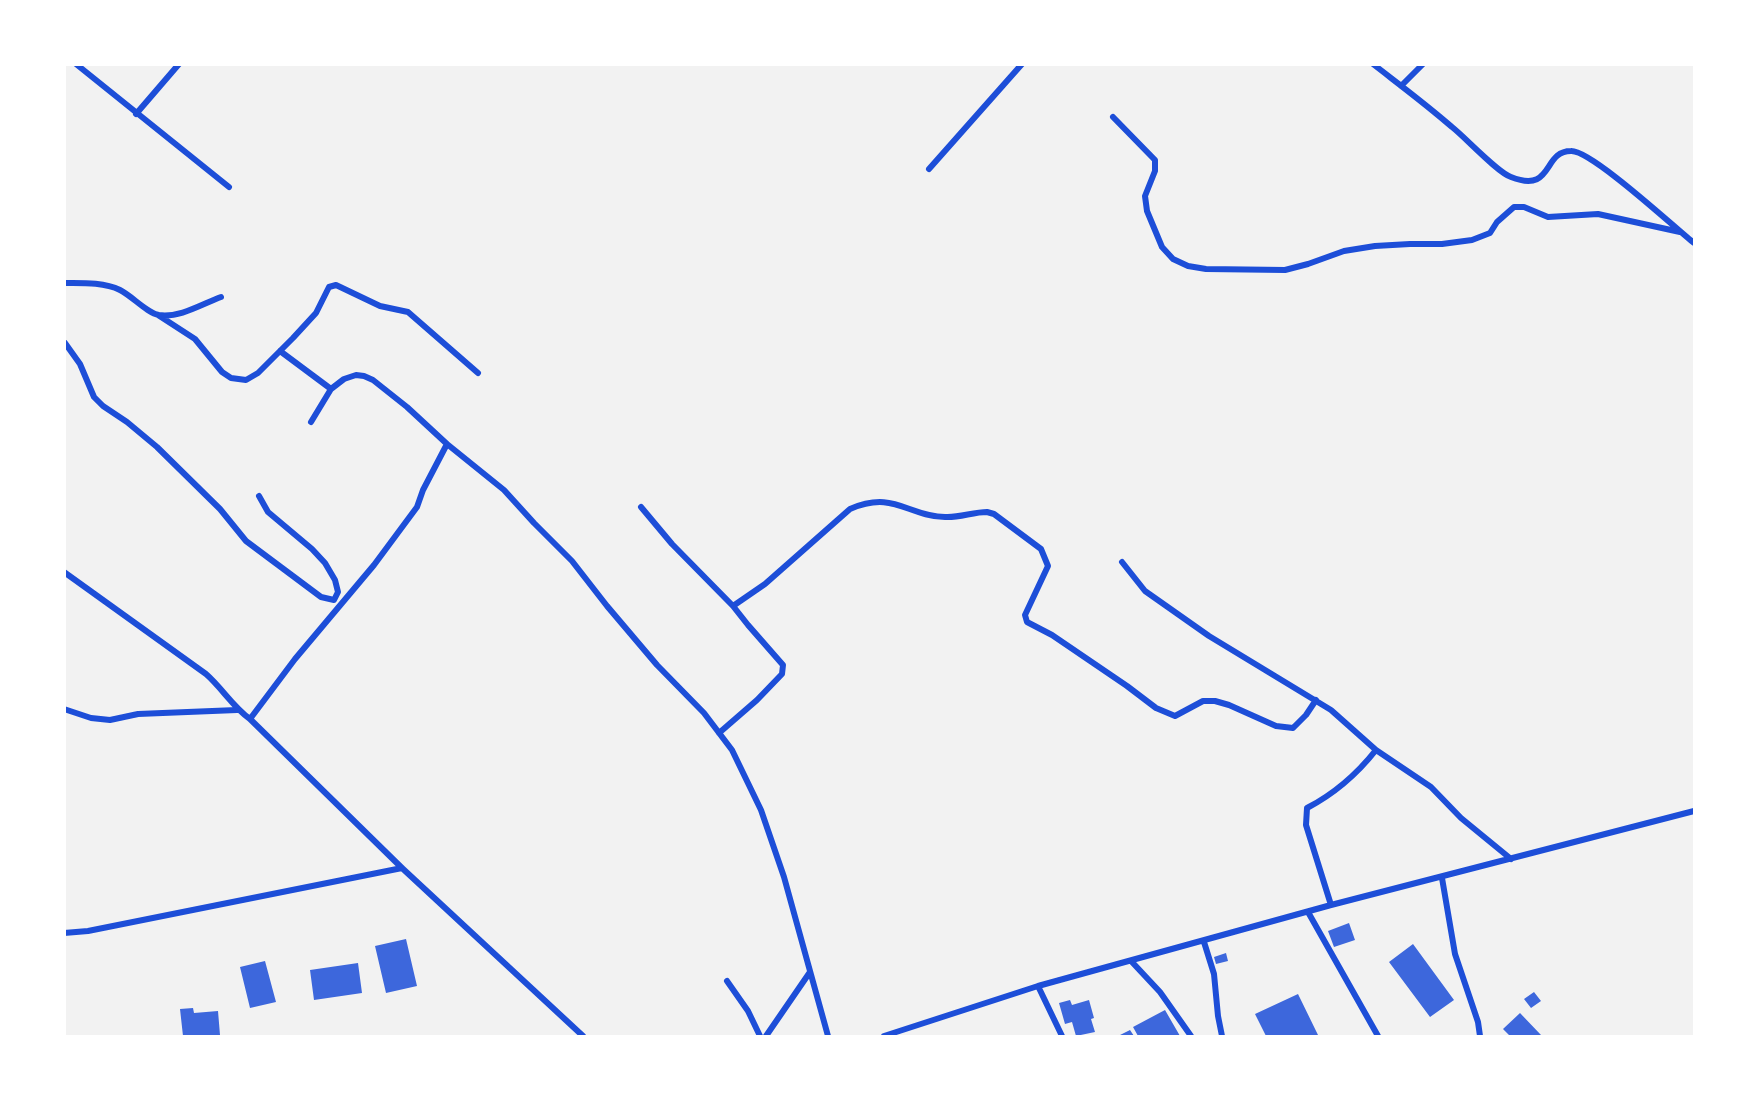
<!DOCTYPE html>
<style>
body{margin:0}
#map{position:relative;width:1759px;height:1101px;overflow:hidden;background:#f2f2f2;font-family:"Varela Round",sans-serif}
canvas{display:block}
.frame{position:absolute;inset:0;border:66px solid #fff;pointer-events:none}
</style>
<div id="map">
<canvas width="1759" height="1101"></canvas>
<div class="frame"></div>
</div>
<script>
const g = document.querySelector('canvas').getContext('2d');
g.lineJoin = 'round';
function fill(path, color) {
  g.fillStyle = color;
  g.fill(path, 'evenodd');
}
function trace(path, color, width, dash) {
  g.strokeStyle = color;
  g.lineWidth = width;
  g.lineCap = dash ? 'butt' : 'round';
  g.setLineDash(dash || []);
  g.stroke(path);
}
fill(new Path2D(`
 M1349 923 1355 940 1334 947 1328 931Z
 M406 939 417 986 386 993 375 946Z
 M1413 944 1454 1000 1430 1017 1389 962Z
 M1226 953 1228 961 1216 964 1214 957Z
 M265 961 276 1002 250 1008 240 967Z
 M358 963 362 993 314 1000 310 970Z
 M1534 992 1541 1001 1531 1008 1524 999Z
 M1298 994 1318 1035 1314 1036H1266L1255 1014Z
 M1070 1000 1072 1005 1089 1000 1094 1018 1091 1019 1095 1032 1076 1036 1072 1022 1065 1024 1059 1003Z
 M193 1008 194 1013 218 1011 220 1035 183 1036 180 1009Z
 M1165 1010 1180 1036H1138L1133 1027Z
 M1520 1013 1541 1035 1539 1036H1510L1503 1029Z
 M1130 1030 1134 1036H1118Z`), '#3d67dc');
trace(new Path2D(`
 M76 64 229 187
 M1373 64C1400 85 1427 105 1452 127 1466 138 1497 172 1511 177 1554 194 1542 151 1571 151 1591 150 1674 227 1694 243
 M1401 86 1423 64
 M136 114 179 64
 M1113 117 1155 160V171L1145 196 1147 211 1162 247 1173 259 1188 266 1206 269 1285 270 1308 264 1344 251 1375 246 1410 244H1442L1472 240 1490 233 1497 222 1514 207H1524L1548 217 1598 214 1680 232
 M929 169 1022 64
 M64 283C82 283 104 282 120 290 132 296 147 313 159 315 180 318 202 304 221 297
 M158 315 195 339 222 372 231 378 246 380 258 373 293 338 316 313 329 287 336 285 380 306 408 312 478 373
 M65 343 80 364 94 397 103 406 127 422 157 447 220 509 246 541 321 597 334 600 338 592 335 580 325 563 312 549 268 512 259 496
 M280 351 331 389
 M447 444 504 490 534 523 572 561 607 606 657 665 704 713 732 750 761 810 784 877 828 1036
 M641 507 672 544 733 606 748 625 783 665 782 674 757 700 719 733
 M1122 562 1145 591 1209 636 1331 710 1376 750 1431 787 1461 818 1511 859
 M64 572 206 674C222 688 233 707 250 719L402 868 583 1036
 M733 606 765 584 850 509C894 490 907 516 945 517 959 518 973 512 987 512L994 514 1041 549 1048 566 1025 615 1027 622 1052 635 1127 686 1156 708 1175 716 1203 701H1215L1229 705 1276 726 1293 728 1306 715 1316 700
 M64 709 91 718 110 720 138 714 237 710
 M250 719 295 659 374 565 417 507 423 490 447 444 407 407 373 380 364 376 356 375 344 379 331 389 311 422
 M1442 878 1455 954 1478 1022 1480 1036
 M1331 905 1306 825 1307 808C1334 794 1357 774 1376 750
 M1308 912 1378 1036
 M64 933 88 931 402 868
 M1204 942 1214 974 1218 1016 1222 1036
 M1132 962 1160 992 1191 1036
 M727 981 748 1011 760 1036
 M1038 986 1062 1036
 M766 1036 810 972
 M884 1036 1038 986 1331 905 1694 811`), '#1d4ed8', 6);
</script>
